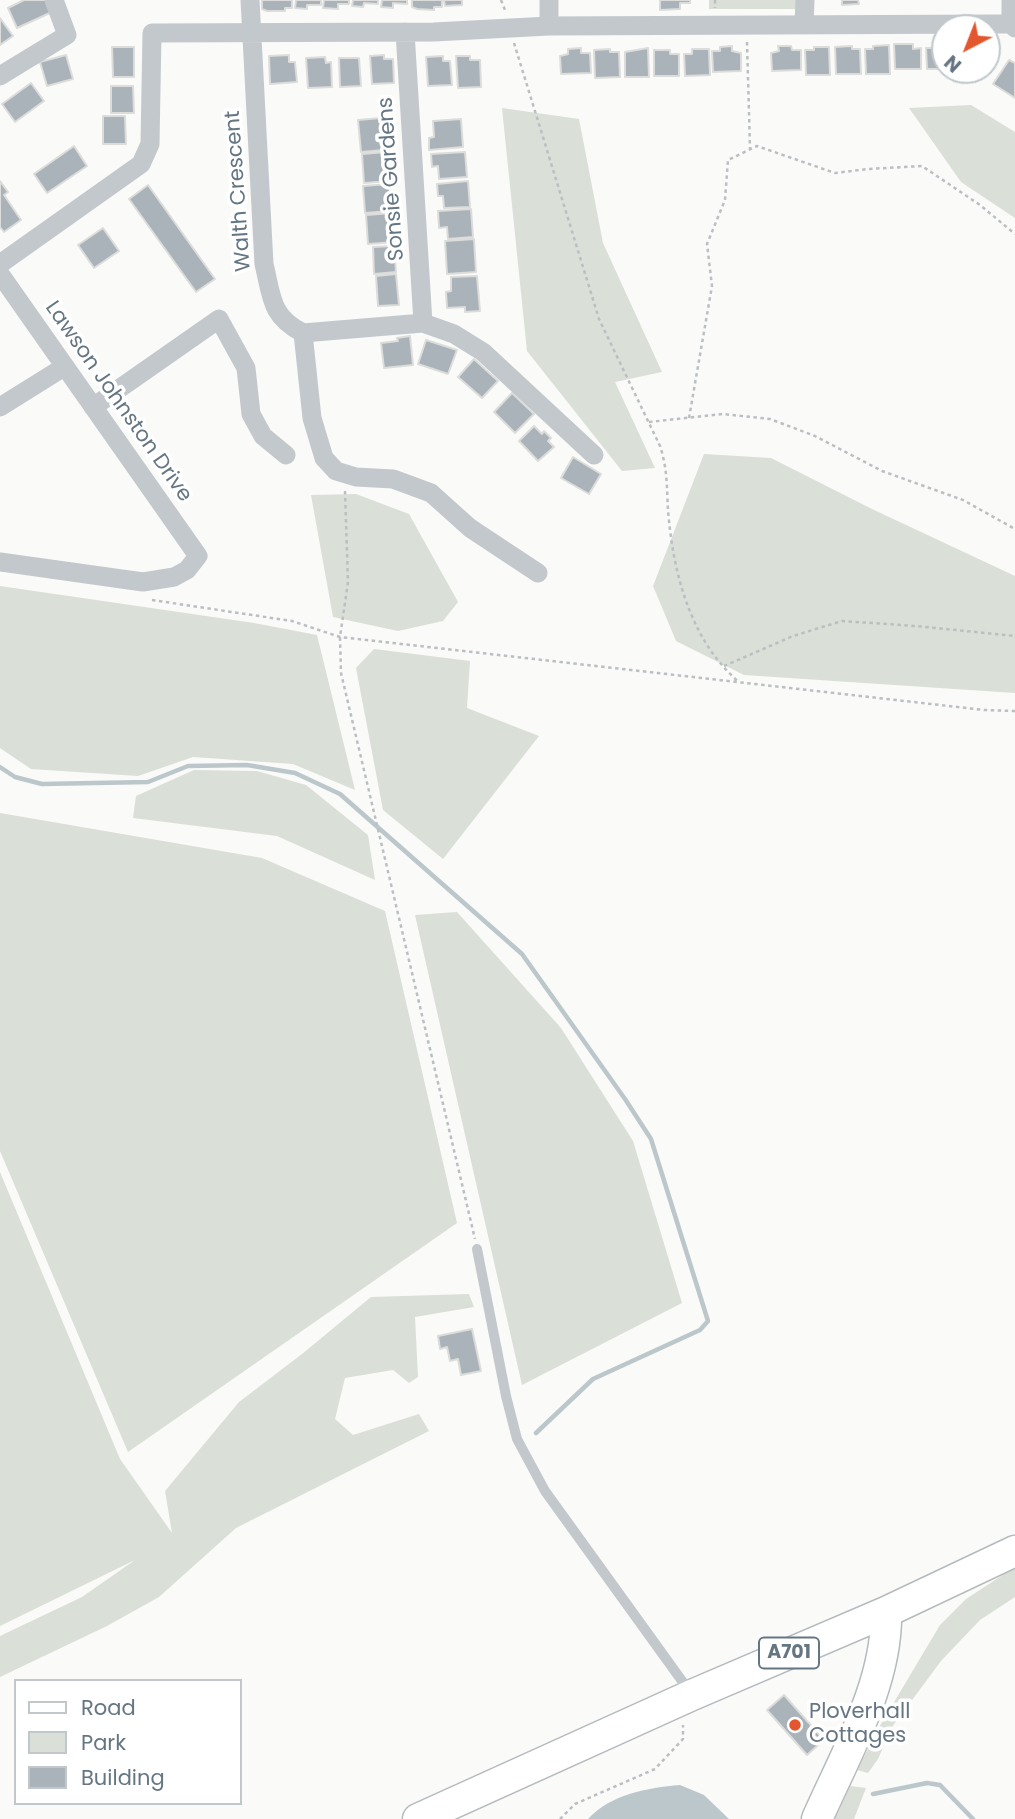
<!DOCTYPE html>
<style>
body{margin:0}
#map{position:relative;width:1015px;height:1819px;overflow:hidden;background:#fafaf8;font-family:Poppins,sans-serif}
canvas{display:block}
.legend{position:absolute;left:14px;top:1679px;width:228px;height:126px;box-sizing:border-box;background:#fff;border:2px solid #c1c8cd;margin:0;padding:9px 12px;list-style:none;font-size:21px;color:#657683}
.legend li{display:flex;align-items:center;gap:14px;height:35px}
.legend b{width:35px;border:2px solid #c1c8cd}
.north{position:absolute;left:931px;top:14px;width:70px;height:70px;box-sizing:border-box;background:#fff;border:2px solid #c1c8cd;border-radius:50%;rotate:222deg;font-size:19px;font-weight:700;line-height:28px;text-align:center;color:#657683}
.north::after{content:'';display:block;margin:auto;width:24px;height:32px;background:#e4572e;clip-path:polygon(50% 0,100% 100%,50% 72%,0 100%)}
</style>
<div id="map">
<canvas width="1015" height="1819"></canvas>
<ul class="legend">
<li><b style="height:9px;background:#fff"></b>Road</li>
<li><b style="height:19px;background:#dadfd7"></b>Park</li>
<li><b style="height:19px;background:#aab3b9"></b>Building</li>
</ul>
<div class="north">N</div>
</div>
<script>
const g = document.querySelector('canvas').getContext('2d');
g.lineJoin = 'round';
function fill(path, color) {
  g.fillStyle = color;
  g.fill(path, 'evenodd');
}
function trace(path, color, width, dash) {
  g.strokeStyle = color;
  g.lineWidth = width;
  g.lineCap = dash ? 'butt' : 'round';
  g.setLineDash(dash || []);
  g.stroke(path);
}
function write(font, color, halo, rows, align = 'center') {
  g.font = font + ' Poppins,sans-serif';
  g.lineWidth = 7;
  g.setLineDash([]);
  g.textBaseline = 'middle';
  g.strokeStyle = halo;
  g.fillStyle = color;
  for (const [text, x, y, turn = 0] of rows) {
    g.save();
    g.translate(x, y);
    g.rotate((+turn || 0) * Math.PI / 180);
    g.textAlign = isNaN(turn) ? turn : align;
    if (halo) g.strokeText(text, 0, 0);
    g.fillText(text, 0, 0);
    g.restore();
  }
}
fill(new Path2D(`
 M709 0H797V9H709Z
 M971 105 1015 132V218L961 182 909 108Z
 M502 108 579 119 603 243 662 372 615 382 655 468 622 471 527 351Z
 M704 454 771 458 872 509 1015 576V693L744 675 676 641 653 586Z
 M356 494 409 514 458 602 443 621 398 631 333 617 311 495Z
 M0 586 254 623 317 635 355 790 293 764 193 757 138 776 31 769 0 748Z
 M374 649 470 661 467 708 539 736 443 859 383 810 356 668Z
 M194 770 257 771 306 785 368 835 375 880 277 836 133 818 136 796Z
 M0 813 262 858 385 911 457 1223 128 1452 0 1151Z
 M457 912 561 1028 633 1141 682 1303 522 1385 415 915Z
 M0 1172 120 1459 172 1533 165 1491 239 1402 302 1354 371 1297 469 1294 474 1307 415 1317 418 1377 409 1383 393 1370 345 1378 335 1419 353 1435 419 1414 429 1431 236 1528 159 1597 107 1626 0 1677V1636L82 1597 135 1560 0 1626Z
 M1015 1567V1597L980 1620 941 1661 892 1727 878 1759 868 1773 857 1770 881 1724 940 1625 966 1599Z
 M850 1786 866 1788 854 1819H835Z`), '#dadfd7');
fill(new Path2D(`
 M680 1785 704 1795 729 1819H588C611 1794 647 1788 680 1785Z`), '#bbc7cb');
trace(new Path2D(`
 M0 767 15 777 42 784 148 782 188 766 247 765 295 773 340 794 522 954 625 1099 651 1139 708 1321 700 1330 593 1379 536 1433
 M873 1794 927 1783 940 1785 973 1819`), '#bbc7cb', 4.5);
const building = new Path2D(`
 M24 0H46L52 12 17 28 8 8Z
 M262 0H292V8H285V11H267L262 9Z
 M296 0H321V5H307V9L295 8Z
 M324 0H349V4H338V9L323 8Z
 M353 0H378V4L364 3 363 7 352 6Z
 M382 0H407V4L393 3V8L381 7Z
 M412 0H442V7H434V10L417 9 412 7Z
 M444 0H462V5L445 6Z
 M660 0H690V3H680V9L660 10Z
 M842 0H858L859 4 842 5Z
 M0 18 13 36 0 45Z
 M934 43H945V69H927L926 48H934Z
 M894 44H913V49L921 48V69H895Z
 M889 45 890 74H866L865 49H873V46Z
 M732 46V51L741 53V71L713 72 712 51H720V47Z
 M778 46H791L792 50H801V70L772 71 771 53 779 51Z
 M852 46V49H860L861 74H836L835 47Z
 M112 47H134V77H113Z
 M814 47H829L830 75H806L805 50H814Z
 M581 48V53H590L591 73 561 74 560 56 568 54V49Z
 M648 48 649 77H625V52Z
 M610 49V52H619L620 77 595 78 594 50Z
 M692 49H709L710 75 685 76 684 54H692Z
 M654 50H670V54H679V76H654Z
 M66 55 73 79 47 86 40 62Z
 M289 55V62H295L297 82 270 84 269 56Z
 M384 55V59H393L394 83 372 84 370 56Z
 M443 56V61H450L452 85 428 86 426 57Z
 M456 56H470V60H480L481 87 458 88Z
 M325 57 326 63 331 62 332 87 308 88 306 58Z
 M339 58H359L361 86 340 87Z
 M1009 60 1015 63V98L993 84Z
 M31 83 44 101 15 122 2 104Z
 M111 86H133L134 113H111Z
 M103 116H125L126 144H103Z
 M381 118 384 150 361 152 358 120Z
 M461 119 463 147 429 150V138L434 137 433 121Z
 M74 146 87 166 47 193 34 174Z
 M387 152 389 181 364 183 362 154Z
 M465 152 467 177 439 179 438 166 432 167 431 154Z
 M0 181 8 192 4 195 21 220 4 232 0 227Z
 M468 181 470 207 444 208 443 196H438L437 184Z
 M390 184 391 211 365 213 363 186Z
 M148 185 215 279 196 292 129 199Z
 M471 209 473 237 448 239 447 227 439 228 438 211Z
 M393 213 395 242 368 244 366 215Z
 M103 228 119 251 94 268 78 245Z
 M474 239 476 272 447 274 445 241Z
 M394 246 396 272 374 274 373 247Z
 M396 274 399 305 378 306 376 276Z
 M477 276 480 311 465 312V307L447 308 446 292 451 291V277Z
 M410 336 413 365 384 368 381 343 398 341 397 338Z
 M426 340 457 350 448 374 418 364Z
 M474 359 498 381 482 398 458 377Z
 M512 393 534 414 515 433 494 412Z
 M534 426 542 434 544 431 551 438 548 441 554 447 538 461 519 441Z
 M573 457 601 474 589 494 561 478Z
 M472 1329 481 1371 461 1375 458 1359 450 1361 447 1347 440 1349 438 1336Z
 M784 1695 824 1740 807 1755 767 1710Z`);
fill(building, '#aab3b9');
trace(building, '#dcdcda', 2);
const primary = new Path2D(`
 M418 1819 692 1695 886 1612 1015 1551
 M817 1819C845 1755 888 1683 886 1612`);
trace(primary, '#b5babe', 33);
trace(new Path2D(`
 M501 0 505 10
 M715 0V8
 M747 42 750 148
 M514 43 599 319 660 446C669 473 666 494 669 521 675 580 693 643 739 682
 M689 418 712 286 707 244 725 200 728 160 757 146 835 173 868 169 922 166 980 205 1015 234
 M649 422 723 414 770 419 815 436 882 471 963 500 1015 529
 M345 491 348 582 340 637 341 673 475 1239
 M152 600 292 621 340 637 984 710 1015 711
 M724 666 793 636 842 621 916 626 1015 636
 M560 1819 575 1804 655 1769 683 1739V1725`), '#bbbfc2', 2.5, [3.5, 3.5]);
trace(new Path2D(`
 M477 1249 506 1396 517 1439 545 1491 690 1692`), '#c3c8cc', 10);
trace(new Path2D(`
 M250 0 264 264C272 297 270 316 303 333L312 418 324 458 336 471 356 477 393 479 431 493 470 528 538 573
 M549 0V26
 M1011 24V0
 M804 25 805 0
 M405 32 423 323
 M0 76 67 35 54 0
 M0 264 141 164 150 144 152 33 434 32 549 26 994 24H1011L1015 28
 M0 274 198 556 187 570 174 577 143 582 0 562
 M303 333 423 323 454 334 483 352 594 455
 M0 407 64 367
 M93 407 219 319 246 368 251 414 263 436 286 455`), '#c3c8cc', 19);
trace(primary, '#fff', 30);
for (const [x, y, r, color] of [
 [795,1725,7,"#e4572e"]
]) {
  const dot = new Path2D();
  dot.arc(x, y, r, 0, 2 * Math.PI);
  g.fillStyle = color;
  g.fill(dot);
  trace(dot, '#fff', 2.5);
}
for (const [x, y, w] of [
 [789,1653,60]
]) {
  const box = new Path2D();
  box.roundRect(x - w / 2, y - 15.5, w, 31, 5);
  g.fillStyle = '#fff';
  g.fill(box);
  trace(box, '#657683', 2);
}
write('bold 19px', '#657683', null, [
 ["A701",789,1653]
]);
write('21px', '#657683', '#fff', [
 ["Sonsie Gardens",392,179,-94],
 ["Walth Crescent",239,191,-94],
 ["Lawson Johnston Drive",118,402,55]
]);
write('21px', '#657683', '#fff', [
 ["Ploverhall",809,1713],
 ["Cottages",809,1737]
], 'left');
</script>
